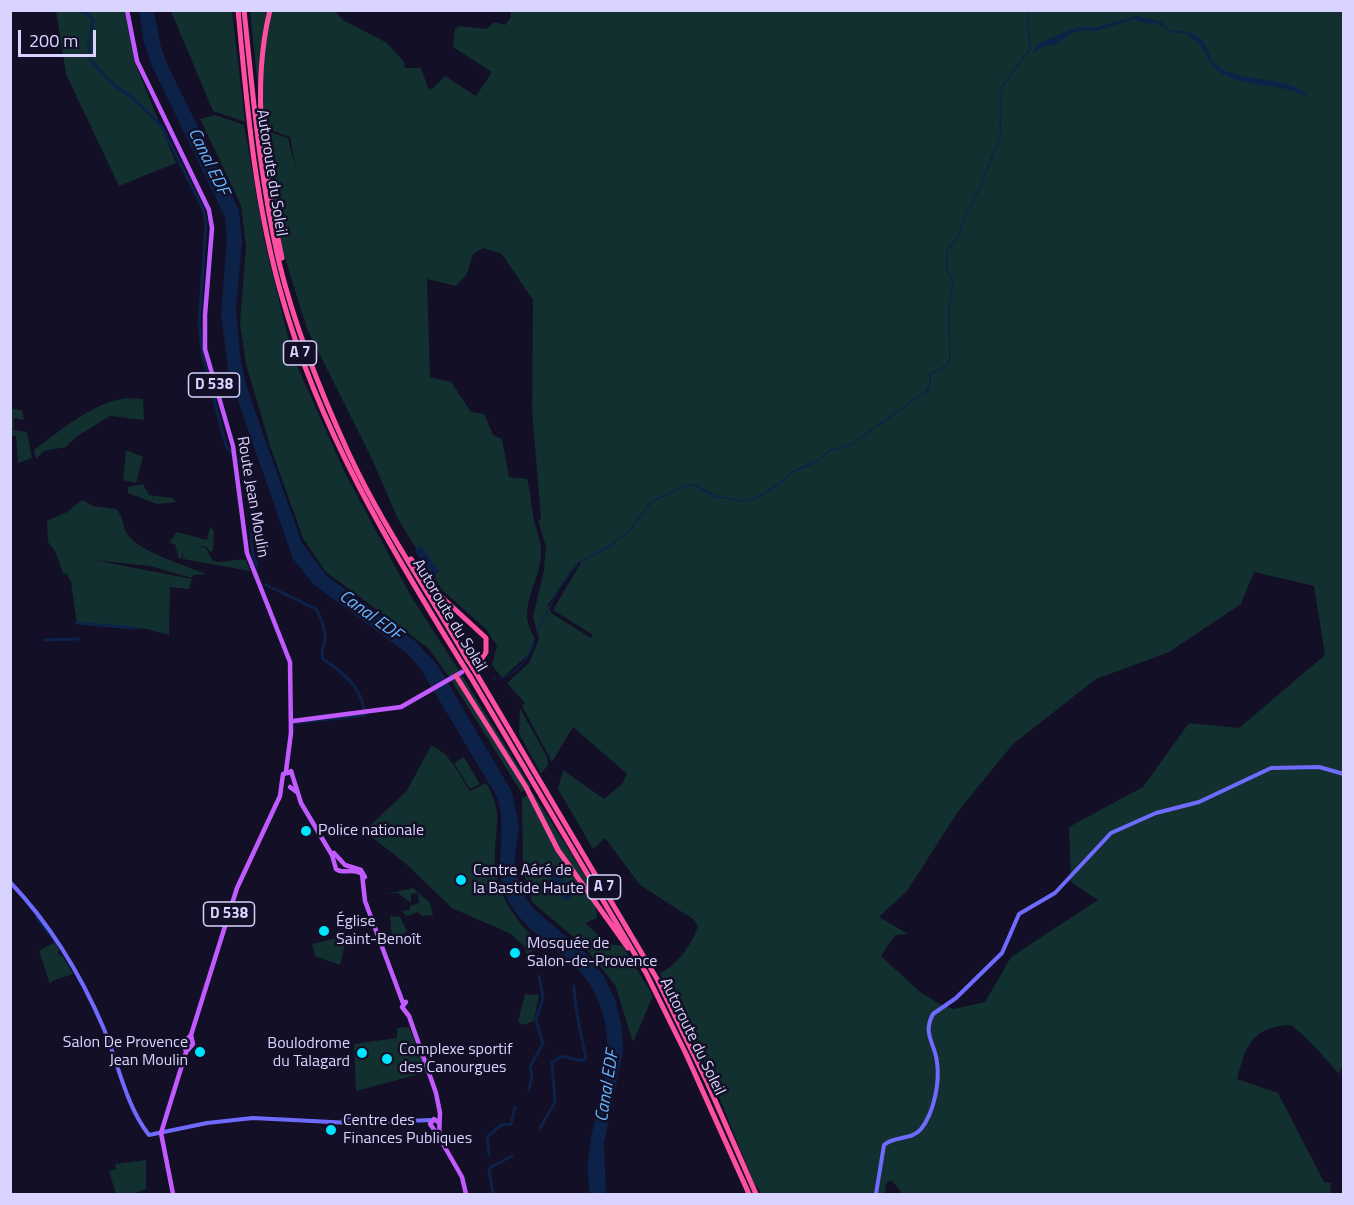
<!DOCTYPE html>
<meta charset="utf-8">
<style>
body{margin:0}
#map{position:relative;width:1354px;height:1205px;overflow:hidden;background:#130f26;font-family:"Titillium Web",sans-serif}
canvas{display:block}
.frame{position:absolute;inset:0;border:12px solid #d9d4ff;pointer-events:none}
.scale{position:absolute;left:18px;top:30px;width:78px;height:27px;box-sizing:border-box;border:3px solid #d9d4ff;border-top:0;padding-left:8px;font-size:18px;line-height:21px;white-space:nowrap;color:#d9d4ff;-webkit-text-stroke:4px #130f26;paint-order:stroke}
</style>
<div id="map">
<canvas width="1354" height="1205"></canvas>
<div class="frame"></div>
<div class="scale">200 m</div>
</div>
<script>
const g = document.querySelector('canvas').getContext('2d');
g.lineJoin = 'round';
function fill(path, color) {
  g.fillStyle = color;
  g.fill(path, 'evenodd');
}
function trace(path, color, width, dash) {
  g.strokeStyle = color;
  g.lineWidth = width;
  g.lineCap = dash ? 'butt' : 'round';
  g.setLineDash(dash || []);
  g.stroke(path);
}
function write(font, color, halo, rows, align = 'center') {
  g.font = font + ' "Titillium Web",sans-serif';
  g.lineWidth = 5;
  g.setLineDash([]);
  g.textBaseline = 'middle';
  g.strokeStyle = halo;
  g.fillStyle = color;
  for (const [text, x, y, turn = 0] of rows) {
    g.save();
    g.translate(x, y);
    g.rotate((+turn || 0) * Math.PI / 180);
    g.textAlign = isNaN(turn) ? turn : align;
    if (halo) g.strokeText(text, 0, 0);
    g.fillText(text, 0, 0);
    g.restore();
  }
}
fill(new Path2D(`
 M56 11H126L135 63 176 163 119 186 66 74Z
 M171 11H232L245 122 213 111Z
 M250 11H335L343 20 387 43 404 62 405 68H421L428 88 432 89 445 76 476 96 492 72 453 47 455 29 459 26 487 29 494 22 505 25 511 17 510 11H1343V1064L1339 1074C1323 1056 1309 1039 1291 1025 1251 1027 1246 1046 1237 1079L1278 1093 1324 1182 1331 1183 1330 1194H903L891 1180 886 1184 885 1194H762L754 1183 706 1065 666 991 660 973C680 963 689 947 698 927L693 919 640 885 605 838 593 849 558 789 563 770 604 799 622 784 627 774 573 727 552 762 522 706 525 703 507 683 529 663 539 639 533 617 544 570 546 547 538 520 541 519 532 410 533 300 502 254 484 248 473 254 467 274 456 286 427 279 430 377 451 382 471 412 484 414 493 435 502 439 509 477 527 479C531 493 531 506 534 520 536 529 540 539 541 548 544 579 513 609 535 638L528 655 502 678 492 665 497 646 486 629 442 590 398 519 372 459 307 329 278 235 260 129 288 138 296 170 290 137 262 127ZM582 561 553 610 593 635 591 638 551 613 548 605 574 566ZM1254 572 1314 586 1325 655 1239 728 1189 723 1143 787 1069 827 1071 882 1098 900 1011 957 985 1002 954 1009 940 1004 920 992 881 956 895 935 908 934 879 917 907 891 959 810 1013 744 1096 679 1169 652 1241 604Z
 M215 115 244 125 264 239 293 357 345 473 412 598 460 672 450 678 428 648 325 571 303 538 271 449 246 364 240 323 246 246 241 205 200 119Z
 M126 398 143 399 144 420 110 416 76 437 66 447 44 451 36 459 34 450C61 430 92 403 126 398Z
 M11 409 22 410 24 420 14 418 13 430 27 432 32 458 18 463 16 436 11 435Z
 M126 450 143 457 136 483 123 480Z
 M143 484 149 495 172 498 176 502 157 504 128 493V487Z
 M82 500 93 506 116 509C124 517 122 527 128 535 140 552 187 566 206 574L194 575 192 578 150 566 94 560 192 579 189 589 170 587 169 635 147 629 77 624 71 582 66 573 64 575 55 551 48 542 47 521 67 512Z
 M210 526 214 531 213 551 210 552 207 547 197 546 206 548 213 561C226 564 233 558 246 560L250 571 183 559V551L181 559H179L175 544 169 543 177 532 207 540Z
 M461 674 531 787 521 792 451 680Z
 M520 708 547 757 548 765 541 774 519 733Z
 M431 746C450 752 459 775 470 791L486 783C505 815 494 828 495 860 496 894 514 917 536 941V946L530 954H526L525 947 511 934 452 908 405 863 364 831 406 792Z
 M464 757 480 784 470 789 454 763Z
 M533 793 594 890 597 918 585 923 609 944 623 946 653 996 633 1042 615 985 583 945 532 902 523 869 522 798Z
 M413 888 430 903 433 915 422 916 418 912 408 916 404 914 402 911 410 910V906L419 903 418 893 411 894V903L398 893 386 894Z
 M390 916 400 917 407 931 405 933 392 937Z
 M341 937 345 944 340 965 315 956 312 944Z
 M55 942 59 950 58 954 63 957 73 974 52 981 50 984 39 951Z
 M525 994 539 995 534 1021 523 1025 518 1022Z
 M409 1027 427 1072 356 1091 354 1044 397 1038V1028Z
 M146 1160V1189L132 1194H116L109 1171 116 1169 115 1164Z`), '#12302f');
fill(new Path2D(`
 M139 11H154L161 47 168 66 239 210 242 242 236 311 241 363 248 391 302 543 326 575 415 641 438 666 512 792 519 826 514 866 524 896 535 910 587 954 603 975 615 999 622 1029 623 1051 604 1144 606 1194H590C579 1133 617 1080 605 1023 591 952 535 951 508 900 491 866 509 832 497 797L420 668 408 654 313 584 293 559 229 375 221 314 227 241 225 217 153 68 144 43Z
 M1136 16 1160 21 1171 31C1186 30 1202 33 1208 51 1211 57 1211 62 1217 66 1243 85 1291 74 1308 97 1278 82 1248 88 1223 74 1211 68 1209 60 1203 49 1199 43 1192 38 1187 33H1173L1157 23H1145L1134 19 1096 31 1080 28 1056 44 1042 47 1032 53 1038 44 1077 27H1098Z
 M421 545 439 571 435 577 429 574 415 551Z
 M552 867 557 868 572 894 570 900H564C558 890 547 878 552 867Z`), '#0c2248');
trace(new Path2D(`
 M1027 10 1030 47
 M1102 27 1123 21
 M1076 31 1085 29
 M1000 131 1002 87 1031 47
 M561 586 578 563 613 544 630 530 652 501 685 486 695 485 714 496 742 501 756 498 779 484 792 472 816 462 829 451 850 445 927 391 930 384V374L946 366 950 360 949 309 953 281 946 267 947 251 960 234 963 220 979 189 1001 134
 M536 633 559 590
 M501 678C518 673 529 658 534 642
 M492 679 495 678`), '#0c2248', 1.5);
trace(new Path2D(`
 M76 10 87 14 93 20 88 44 91 60 109 81 138 102 162 127 203 209 206 223 199 325 203 357 226 446 232 454
 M238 460C269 488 241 532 257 566
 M266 585 316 609C320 617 326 629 325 639 324 647 320 651 323 659 341 671 360 685 364 709
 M76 623 134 628
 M44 640 78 639
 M296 723 365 715
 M36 917 55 941
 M529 1090 532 1075 530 1067 543 1043 536 1020 543 998 539 976
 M540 1128 555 1102 552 1062 562 1056 582 1061 586 1058C581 1034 575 1011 574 986
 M489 1155 487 1137 501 1125 511 1124 515 1107
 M491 1166 489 1171 493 1194
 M491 1167 512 1156`), '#0c2248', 3);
trace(new Path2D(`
 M10 882C51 925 81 975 104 1029 118 1063 126 1106 149 1135L207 1123 253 1118 351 1123 433 1120
 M343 1120 351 1116 357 1120
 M876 1194 884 1145C895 1135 911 1141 921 1129 934 1113 940 1082 937 1062 935 1043 922 1034 933 1014L956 998 1002 953 1019 914 1055 893 1111 833 1156 813 1199 802 1271 768 1319 767 1344 774`), '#6f6bff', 4);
trace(new Path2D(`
 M127 10 137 61 209 210 212 228 205 315V349L233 446 247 553 290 662 291 733 286 771
 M293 721 401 707 462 672
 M291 771 301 803 332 855 336 869C343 875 353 867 362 874L365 901 403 1003
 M290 787 298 793
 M334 853 345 865 361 870 365 877
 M406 1002 402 1007 409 1016 436 1093 440 1113 439 1137 462 1177 466 1194
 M186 1052 184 1042 191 1035
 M161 1133 186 1052 193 1044 191 1035 237 888 280 796 283 774 291 772
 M161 1133 173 1194
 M438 1135 430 1124 434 1119 438 1122`), '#c25bff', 4.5);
trace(new Path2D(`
 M238 10C247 107 255 203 282 297 319 429 389 546 461 662
 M244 10C253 95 260 180 279 262 295 328 321 393 349 454 382 525 428 591 467 659
 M270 10C250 92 265 177 282 258
 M411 559 433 589 486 638V652L480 661
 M476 673 657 979 707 1082 756 1194
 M456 676 526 787 558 850 628 948
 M470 676 646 973 686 1054 749 1194`), '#ff4fa3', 5);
trace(new Path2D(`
 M467 659 476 673
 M461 662 470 676`), '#ff4fa3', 5);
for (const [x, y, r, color] of [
 [306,831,6,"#00e5ff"],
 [461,880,6,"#00e5ff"],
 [324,931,6,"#00e5ff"],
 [515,953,6,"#00e5ff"],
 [200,1052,6,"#00e5ff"],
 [362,1053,6,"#00e5ff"],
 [387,1059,6,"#00e5ff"],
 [331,1130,6,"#00e5ff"]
]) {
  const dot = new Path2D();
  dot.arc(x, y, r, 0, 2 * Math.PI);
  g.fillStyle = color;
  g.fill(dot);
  trace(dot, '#130f26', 2);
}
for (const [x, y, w] of [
 [300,353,33],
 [214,385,51],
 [604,887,33],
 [229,914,51]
]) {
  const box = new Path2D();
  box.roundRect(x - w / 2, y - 12, w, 24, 4.5);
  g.fillStyle = '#130f26';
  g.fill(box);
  trace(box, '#d9d4ff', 1.5);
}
write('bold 15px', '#d9d4ff', null, [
 ["A 7",300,353],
 ["D 538",214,385],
 ["A 7",604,887],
 ["D 538",229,914]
]);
write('16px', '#d9d4ff', '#130f26', [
 ["Autoroute du Soleil",271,173,81],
 ["Route Jean Moulin",252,497,80],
 ["Autoroute du Soleil",449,616,59],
 ["Autoroute du Soleil",692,1037,64]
]);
write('16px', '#d9d4ff', '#130f26', [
 ["Police nationale",318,831],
 ["Centre Aéré de",473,871],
 ["la Bastide Haute",473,889],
 ["Église",336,922],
 ["Saint-Benoît",336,940],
 ["Mosquée de",527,944],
 ["Salon-de-Provence",527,962],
 ["Salon De Provence",188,1043,"right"],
 ["Jean Moulin",188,1061,"right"],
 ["Boulodrome",350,1044,"right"],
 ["du Talagard",350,1062,"right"],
 ["Complexe sportif",399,1050],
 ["des Canourgues",399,1068],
 ["Centre des",343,1121],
 ["Finances Publiques",343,1139]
], 'left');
write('italic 18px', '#62b6ff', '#130f26', [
 ["Canal EDF",208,162,64],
 ["Canal EDF",370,616,36],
 ["Canal EDF",608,1086,-81]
]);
</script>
